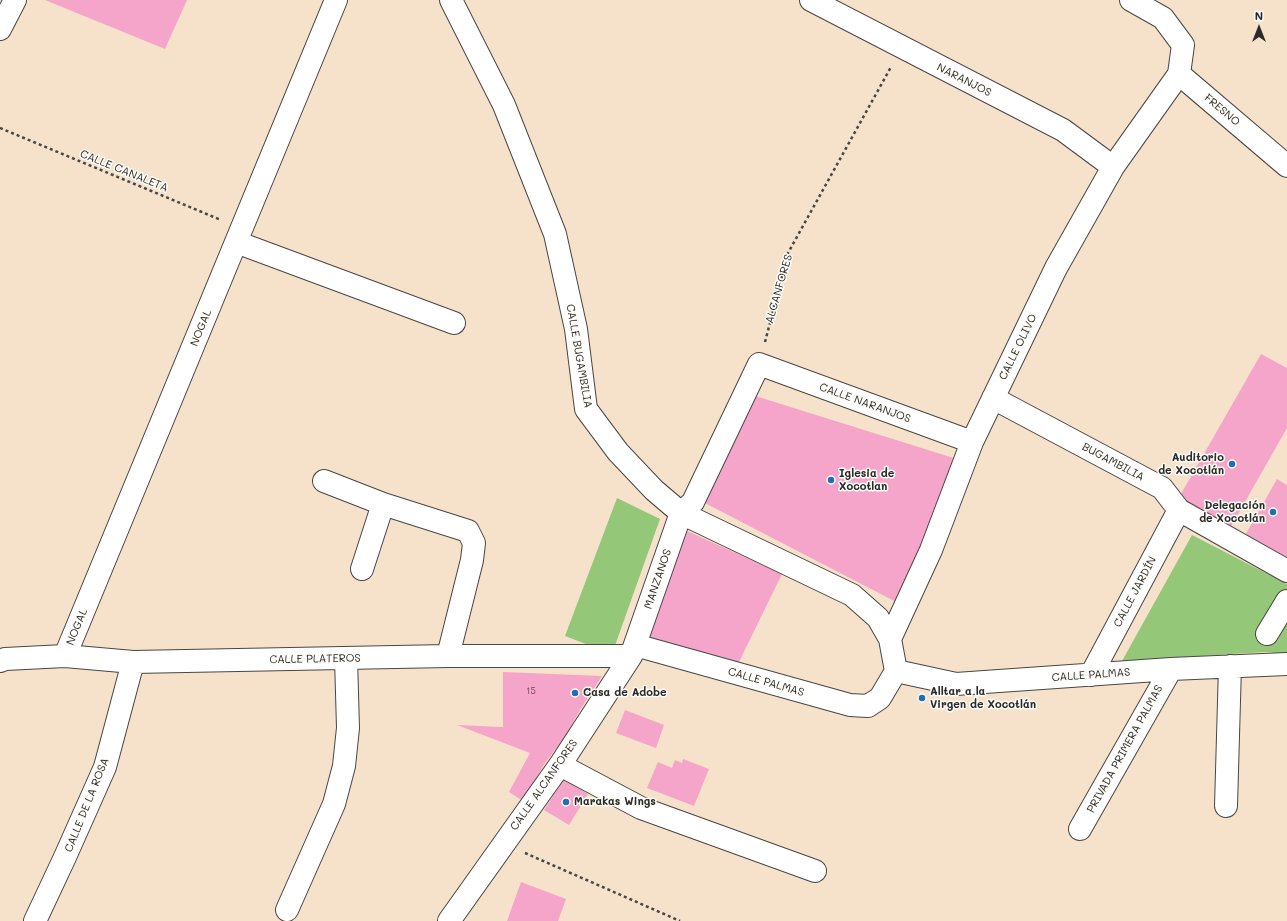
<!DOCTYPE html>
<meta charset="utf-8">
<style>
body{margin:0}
#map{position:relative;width:1287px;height:921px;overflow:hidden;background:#f6e2ca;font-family:Mali,sans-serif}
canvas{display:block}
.north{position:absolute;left:1239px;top:8px;width:40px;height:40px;-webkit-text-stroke:3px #fdfcf7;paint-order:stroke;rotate:0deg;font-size:11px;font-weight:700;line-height:16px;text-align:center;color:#2b2b2b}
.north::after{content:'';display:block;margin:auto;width:14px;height:18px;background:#2b2b2b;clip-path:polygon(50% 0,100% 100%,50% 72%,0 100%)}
</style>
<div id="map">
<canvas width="1287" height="921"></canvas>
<div class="north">N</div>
</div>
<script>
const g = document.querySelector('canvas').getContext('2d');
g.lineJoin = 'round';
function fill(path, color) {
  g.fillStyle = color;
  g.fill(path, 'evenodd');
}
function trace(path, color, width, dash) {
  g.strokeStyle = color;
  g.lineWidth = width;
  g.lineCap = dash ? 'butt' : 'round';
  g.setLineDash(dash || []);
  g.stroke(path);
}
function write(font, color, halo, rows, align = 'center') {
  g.font = font + ' Mali,sans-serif';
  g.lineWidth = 3;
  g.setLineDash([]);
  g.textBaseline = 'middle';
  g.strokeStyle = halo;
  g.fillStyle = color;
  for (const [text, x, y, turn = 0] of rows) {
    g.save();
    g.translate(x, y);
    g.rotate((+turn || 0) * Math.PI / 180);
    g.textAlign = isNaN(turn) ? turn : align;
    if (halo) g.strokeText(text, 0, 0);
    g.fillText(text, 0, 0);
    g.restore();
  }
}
fill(new Path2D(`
 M617 498 660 519 612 654 565 636Z
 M1192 535 1287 584V654L1266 652 1122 661Z`), '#94c777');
fill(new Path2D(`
 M45 0H187L165 49Z
 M1261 354 1287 368V428L1229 530 1177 501Z
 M749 394 960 460 902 605 701 501Z
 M1277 479 1287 485V561L1243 539Z
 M685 530 782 574 738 664 643 637Z
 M503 672 602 676 580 710 563 740 545 763 523 801 509 792 530 753 457 725 503 727Z
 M625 710 664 725 656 748 616 733Z
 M683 759 709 769 694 806 647 788 658 762 672 768 675 760 682 763Z
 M564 779 588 794 569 825 544 810Z
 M521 882 566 899 558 921H507Z`), '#f5a5ca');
const minor = new Path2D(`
 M451 0 504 105 555 234 576 329 586 409 618 452 654 490 681 513 852 595 878 618 890 639 896 671
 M811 0 1063 130 1113 167
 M1131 0 1163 18 1183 45 1179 74 1287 166
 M0 29 15 0
 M236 242 454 323
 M993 398 1162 488 1179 510 1287 571
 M324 481 383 504 468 531 474 543 472 560 448 656
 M362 569 383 504
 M1267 634 1287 601
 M890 639 931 550 972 442 1056 268 1113 167 1179 74
 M635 645 850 705 868 706 880 698 896 671
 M65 656 336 0
 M0 661 5 659 65 656 133 662 448 656H631
 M896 671 956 684 1171 669 1287 664
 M1091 675 1179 510
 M560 765 641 808 815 871
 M1226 806 1230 666
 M1080 829 1171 669
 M287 910 334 804 344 766 348 728 346 658
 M35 921 65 857 105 767 133 662
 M449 921 560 765 631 656 681 513 693 502 759 364 972 442`);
trace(minor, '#494643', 24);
trace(new Path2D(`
 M0 128 221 220
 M765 342 788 253 891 67
 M525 853 680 921`), '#494643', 2.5, [3, 3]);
trace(minor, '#fff', 22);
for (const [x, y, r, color] of [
 [1232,464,4,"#1f6fb2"],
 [831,480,4,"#1f6fb2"],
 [1273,512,4,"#1f6fb2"],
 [575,693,4,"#1f6fb2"],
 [922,698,4,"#1f6fb2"],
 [566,802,4,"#1f6fb2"]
]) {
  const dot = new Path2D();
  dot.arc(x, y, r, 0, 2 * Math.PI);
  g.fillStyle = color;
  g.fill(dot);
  trace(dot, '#fdfcf7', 1.5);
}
write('9px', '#5e4a53', null, [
 ["15",531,691]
]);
write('11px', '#2b2b2b', '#fdfcf7', [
 ["NARANJOS",964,80,27],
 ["FRESNO",1222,110,40],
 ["CALLE CANALETA",124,171,22],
 ["ALCANFORES",779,289,-74],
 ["NOGAL",201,328,-68],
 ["CALLE OLIVO",1018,347,-64],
 ["CALLE BUGAMBILIA",579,356,80],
 ["CALLE NARANJOS",865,403,20],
 ["BUGAMBILIA",1113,462,28],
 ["MANZANOS",658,579,-71],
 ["CALLE JARDÍN",1135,592,-62],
 ["NOGAL",77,627,-68],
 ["CALLE PLATEROS",315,659,-1],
 ["CALLE PALMAS",1091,675,-4],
 ["CALLE PALMAS",766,682,16],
 ["PRIVADA PRIMERA PALMAS",1125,749,-61],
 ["CALLE ALCANFORES",544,785,-55],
 ["CALLE DE LA ROSA",87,805,-68]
]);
write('bold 11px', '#2b2b2b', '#fdfcf7', [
 ["Auditorio",1224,458,"right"],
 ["de Xocotlán",1224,471,"right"],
 ["Iglesia de",839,474],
 ["Xocotlan",839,487],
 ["Delegación",1265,506,"right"],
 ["de Xocotlán",1265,519,"right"],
 ["Alltar a la",930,692],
 ["Virgen de Xocotlán",930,705],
 ["Casa de Adobe",583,693],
 ["Marakas Wings",574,802]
], 'left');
</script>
